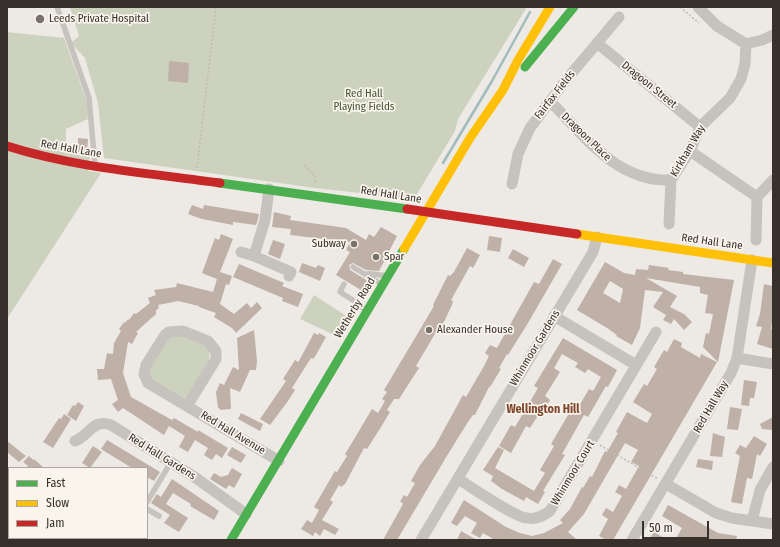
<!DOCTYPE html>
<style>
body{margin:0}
#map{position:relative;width:780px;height:547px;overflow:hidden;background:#ede9e4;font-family:"Fira Sans Condensed",sans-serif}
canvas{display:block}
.frame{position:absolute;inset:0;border:8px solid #37302b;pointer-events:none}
.legend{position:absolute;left:8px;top:467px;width:140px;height:72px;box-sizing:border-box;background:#f9f4ec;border:1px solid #aba69f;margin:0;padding:5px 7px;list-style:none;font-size:12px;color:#37302b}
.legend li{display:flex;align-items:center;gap:8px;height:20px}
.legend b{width:20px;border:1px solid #aba69f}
.scale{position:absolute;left:642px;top:521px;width:67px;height:18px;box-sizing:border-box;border:2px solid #37302b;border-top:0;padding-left:5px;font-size:12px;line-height:14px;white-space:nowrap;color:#37302b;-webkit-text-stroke:3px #f9f4ec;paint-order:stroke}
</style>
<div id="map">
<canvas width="780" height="547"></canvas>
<div class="frame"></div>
<ul class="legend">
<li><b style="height:5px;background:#4caf50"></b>Fast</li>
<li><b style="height:5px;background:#ffc107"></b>Slow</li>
<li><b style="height:5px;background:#c62828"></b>Jam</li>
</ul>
<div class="scale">50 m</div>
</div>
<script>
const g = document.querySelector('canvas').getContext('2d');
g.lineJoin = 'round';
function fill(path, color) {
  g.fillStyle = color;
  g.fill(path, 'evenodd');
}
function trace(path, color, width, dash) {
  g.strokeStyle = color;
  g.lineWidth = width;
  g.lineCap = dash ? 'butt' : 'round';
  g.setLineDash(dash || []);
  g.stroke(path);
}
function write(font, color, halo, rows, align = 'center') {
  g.font = font + ' "Fira Sans Condensed",sans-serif';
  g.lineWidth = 3.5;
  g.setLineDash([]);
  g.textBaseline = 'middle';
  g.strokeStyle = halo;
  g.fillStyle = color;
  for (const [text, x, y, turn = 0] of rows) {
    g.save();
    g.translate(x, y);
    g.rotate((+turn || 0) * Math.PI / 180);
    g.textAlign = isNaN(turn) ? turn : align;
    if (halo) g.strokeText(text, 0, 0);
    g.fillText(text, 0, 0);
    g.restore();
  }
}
fill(new Path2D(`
 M70 7H527L458 119 455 131 414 199 315 188 104 158 98 103 85 58 71 43 79 36Z
 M7 32 64 38 87 102 88 119 66 129V153L90 157 88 171 101 173 7 319Z
 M314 295 351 319 341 338 300 319Z
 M176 334 206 344 210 349 209 360 187 397 184 398 153 380 150 378 149 368 168 337Z`), '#cdd2bf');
trace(new Path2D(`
 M443 163 492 81 530 12`), '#a2bbbc', 2.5);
fill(new Path2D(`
 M169 61 189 63 188 83 168 81Z
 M78 138 88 139 87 153 78 152Z
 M192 205 203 209 204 205 259 214 258 219 256 225 233 222V225L202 219 188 214Z
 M274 212 291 216 290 220 346 228 366 240 369 234 374 237 381 227 397 236 379 271 366 270 353 263 349 265 350 270 371 283 366 293 336 275 350 252 346 250 350 242 290 235 291 229 272 227Z
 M221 234 233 239 220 272 232 276 229 285 226 284 220 304 234 314 247 303 251 308 257 302 262 308 236 333 232 328 214 317 216 313 199 307V306L178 301 158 305 159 308 156 310V314L136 332 138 333 132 344 128 342 123 373 131 397 172 420 174 418 198 432V430L228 448 222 458 216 454 212 460 204 455 208 448 195 440 188 452 179 447 185 436 169 426 164 435 123 408 118 412 112 404 118 400 111 379 98 380 97 369H104L107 353 113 354 114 343 121 331 119 329 124 322 125 323 128 319 129 320 134 313 136 314 150 303 148 298 156 295 154 290 176 287 177 283 213 292 217 279 202 273 215 238 219 240Z
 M489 236 502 238 500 252 487 250Z
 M273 240 285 244 280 259 268 254Z
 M467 248 480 255 473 268 470 266 451 300 453 301 452 305 441 328 439 327 416 366 419 368 399 399H394L387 410 390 412 381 427 367 449 364 448 345 484 341 487 339 485 330 500 333 502 322 520 339 529 335 535 324 529 320 536 315 532 313 536 301 529 307 520 312 523 319 510 314 507 335 471 337 472 347 456 345 454 353 441 372 409 378 413 385 401 382 399 387 392 384 390 434 306 433 305 448 275 450 276 454 272Z
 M513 249 529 258 524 267 508 258Z
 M553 259 562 264 528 323 508 355 507 354 499 368 501 369 490 387H489L475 415H473L468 422 448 454 397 540H383L402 506 403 503 400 502 404 495 407 497 415 483 411 481 420 465 435 446 463 395 466 397 484 366 489 356 485 353 490 345 497 348 534 282 539 284Z
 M605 262 624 273 635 275 636 269 648 270 649 265 669 268 668 270 683 272V274L734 280 718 362 703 347 706 333 709 334 713 314 705 313 708 295 700 293V287L646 278 677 296 670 307 684 314 692 322 684 330 674 319 671 324 663 320 666 315 653 307 663 292 645 290 640 328 632 345 616 336 617 335 607 328 577 310ZM610 281 623 289 620 303 603 293Z
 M302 263 316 268 318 265 325 268 320 281 299 272Z
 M239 264 284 283 282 286 303 294 298 307 282 301 283 298 233 277Z
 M764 284 773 286V316L771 329 773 330V349L757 344 762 327 756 326 760 314Z
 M254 330 257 361 256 370H250L240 392 230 388 231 409 220 410 219 408H218L216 392 220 383 224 385 233 367 239 370 237 338Z
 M314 333 318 335 319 333 326 337 316 355 313 359 311 358 292 388 295 390 288 401 270 425 260 419 286 381 283 379 295 360 298 362 300 359Z
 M563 338 617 370 608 387 606 386 588 417 584 415 562 454 565 455 543 491 545 492 538 504 526 497 524 501 502 489 491 481 493 476 483 470 498 447 504 450 495 468 534 491 545 473 540 470 554 446 551 444 571 410 575 413 589 389 593 391 601 377 588 369 585 373 575 367 578 363 562 354 554 368 560 372 545 396 550 400 545 409 543 408 530 428 526 426 511 453 499 446 511 425 515 427 524 412 538 388 534 386Z
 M674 339 682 343 681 347 700 358 701 354 717 362 613 540H606L599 536 608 519 602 515 606 508 613 512 622 496 615 492 617 489 619 485 626 489 639 466 631 462 638 450 625 443 584 514 568 532 577 540H495L483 533 480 538 471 533 477 523 465 516 457 526 451 523 464 500 506 527 520 533 532 536 544 533 563 523 560 520 570 509 582 487 583 488 590 476 592 477 605 451 607 452 618 433 616 432 627 412 647 423 652 414 633 402 644 384 647 386 657 369 654 367 664 350 667 352Z
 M744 380 757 382 754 398H750L749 406 741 405Z
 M78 402 84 406 76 421 67 415 73 405 75 406Z
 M730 407 742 409 738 430 727 429Z
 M241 413 263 424 260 431 238 419Z
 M64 414 71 419 53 448 43 442 59 418 61 419Z
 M773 417V430L762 429 760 424Z
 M713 433 725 437 722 457 710 456Z
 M754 436 767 444 760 456 757 454 752 479 747 478 742 504 731 502 740 456 735 453 740 445 746 448Z
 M107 440 160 472 154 481 147 477V468H132L101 449Z
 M7 441 26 456 19 462 7 452Z
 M93 446 102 452 90 468 82 463Z
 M232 447 246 455 241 463 227 455Z
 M29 456 33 460 34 459 44 468H26L28 466 23 462Z
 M698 459 713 461 712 470 696 467Z
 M232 468 242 474 234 488 229 485 226 489 210 479 214 473 221 477 228 475Z
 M172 479 219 511 214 520 190 506 191 504 173 493 166 504 188 518 179 532 164 523 170 515 151 503 157 494 161 497Z
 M668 505 718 533 737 536 736 540H675L682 528 662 516Z
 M461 531 477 540H457Z
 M654 532 657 534 668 540H649Z`), '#bfb0a8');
trace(new Path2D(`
 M680 7 699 23
 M304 165 315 176 316 184
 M197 168 216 7
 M600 445 658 479`), '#bfbab5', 1.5, [2, 2]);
trace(new Path2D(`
 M57 7 89 98 95 165
 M353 267 381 284
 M367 274C374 273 379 276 386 275
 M344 284 340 292 359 304 365 310
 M147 502 171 462
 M147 509 159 516`), '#c6c2bd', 5.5);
trace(new Path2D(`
 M698 7 717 26 746 44 762 40 773 35
 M597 43 700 127
 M550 101C584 136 617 182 671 180
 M690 151 757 197
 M512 184 518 154 530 128 566 80 619 17
 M269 189 265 220 254 256 291 272 289 276
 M669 224 671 180 690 151 700 127 730 98 741 79 745 64 746 44
 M756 240 757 197 773 180
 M241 252 254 256
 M554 316 636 365
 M737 358 773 364
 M187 406 216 359V351L208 341 183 331 169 332 165 335 146 365 144 374 148 383 279 461
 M75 441C89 436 93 418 111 425L196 478 246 514
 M7 473 9 474
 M458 479C472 487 514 517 527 518 536 520 543 516 550 511L656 332
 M666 484 716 513 732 518 773 524
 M752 521 760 490 773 467
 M76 540 77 538
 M421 540 593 252 597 237
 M632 540 731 373 737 358 752 260`), '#c6c2bd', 11);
trace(new Path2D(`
 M525 67 574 7
 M220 183 407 209
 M231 540 404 249`), '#4caf50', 9);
trace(new Path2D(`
 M577 234 773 263
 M404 249 470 138 503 90 518 60 550 7`), '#ffc107', 9);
trace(new Path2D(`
 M7 146C76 168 149 173 220 183
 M407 209 577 234`), '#c62828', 9);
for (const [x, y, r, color] of [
 [40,19,5,"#77716c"],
 [354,244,4,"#77716c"],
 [376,257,4,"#77716c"],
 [429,330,4,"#77716c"]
]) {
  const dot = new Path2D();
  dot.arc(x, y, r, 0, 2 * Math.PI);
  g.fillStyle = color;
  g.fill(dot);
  trace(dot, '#f9f4ec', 1.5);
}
write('11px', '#37302b', '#f9f4ec', [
 ["Leeds Private Hospital",49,19],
 ["Subway",346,244,"right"],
 ["Spar",384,257],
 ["Alexander House",437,330]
], 'left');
write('11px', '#37302b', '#f9f4ec', [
 ["Dragoon Street",649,85,39],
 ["Fairfax Fields",555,95,-52],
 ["Dragoon Place",586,137,44],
 ["Red Hall Lane",71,149,10],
 ["Kirkham Way",688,151,-60],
 ["Red Hall Lane",391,195,9],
 ["Red Hall Lane",712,242,8],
 ["Wetherby Road",355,308,-59],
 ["Whinmoor Gardens",535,348,-59],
 ["Red Hall Way",711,407,-60],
 ["Red Hall Avenue",233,433,31],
 ["Red Hall Gardens",162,457,32],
 ["Whinmoor Court",573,473,-59]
]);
write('11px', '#445331', '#f9f4ec', [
 ["Red Hall",364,94],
 ["Playing Fields",364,107]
]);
write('bold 12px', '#7f452c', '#f9f4ec', [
 ["Wellington Hill",543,410]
]);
</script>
